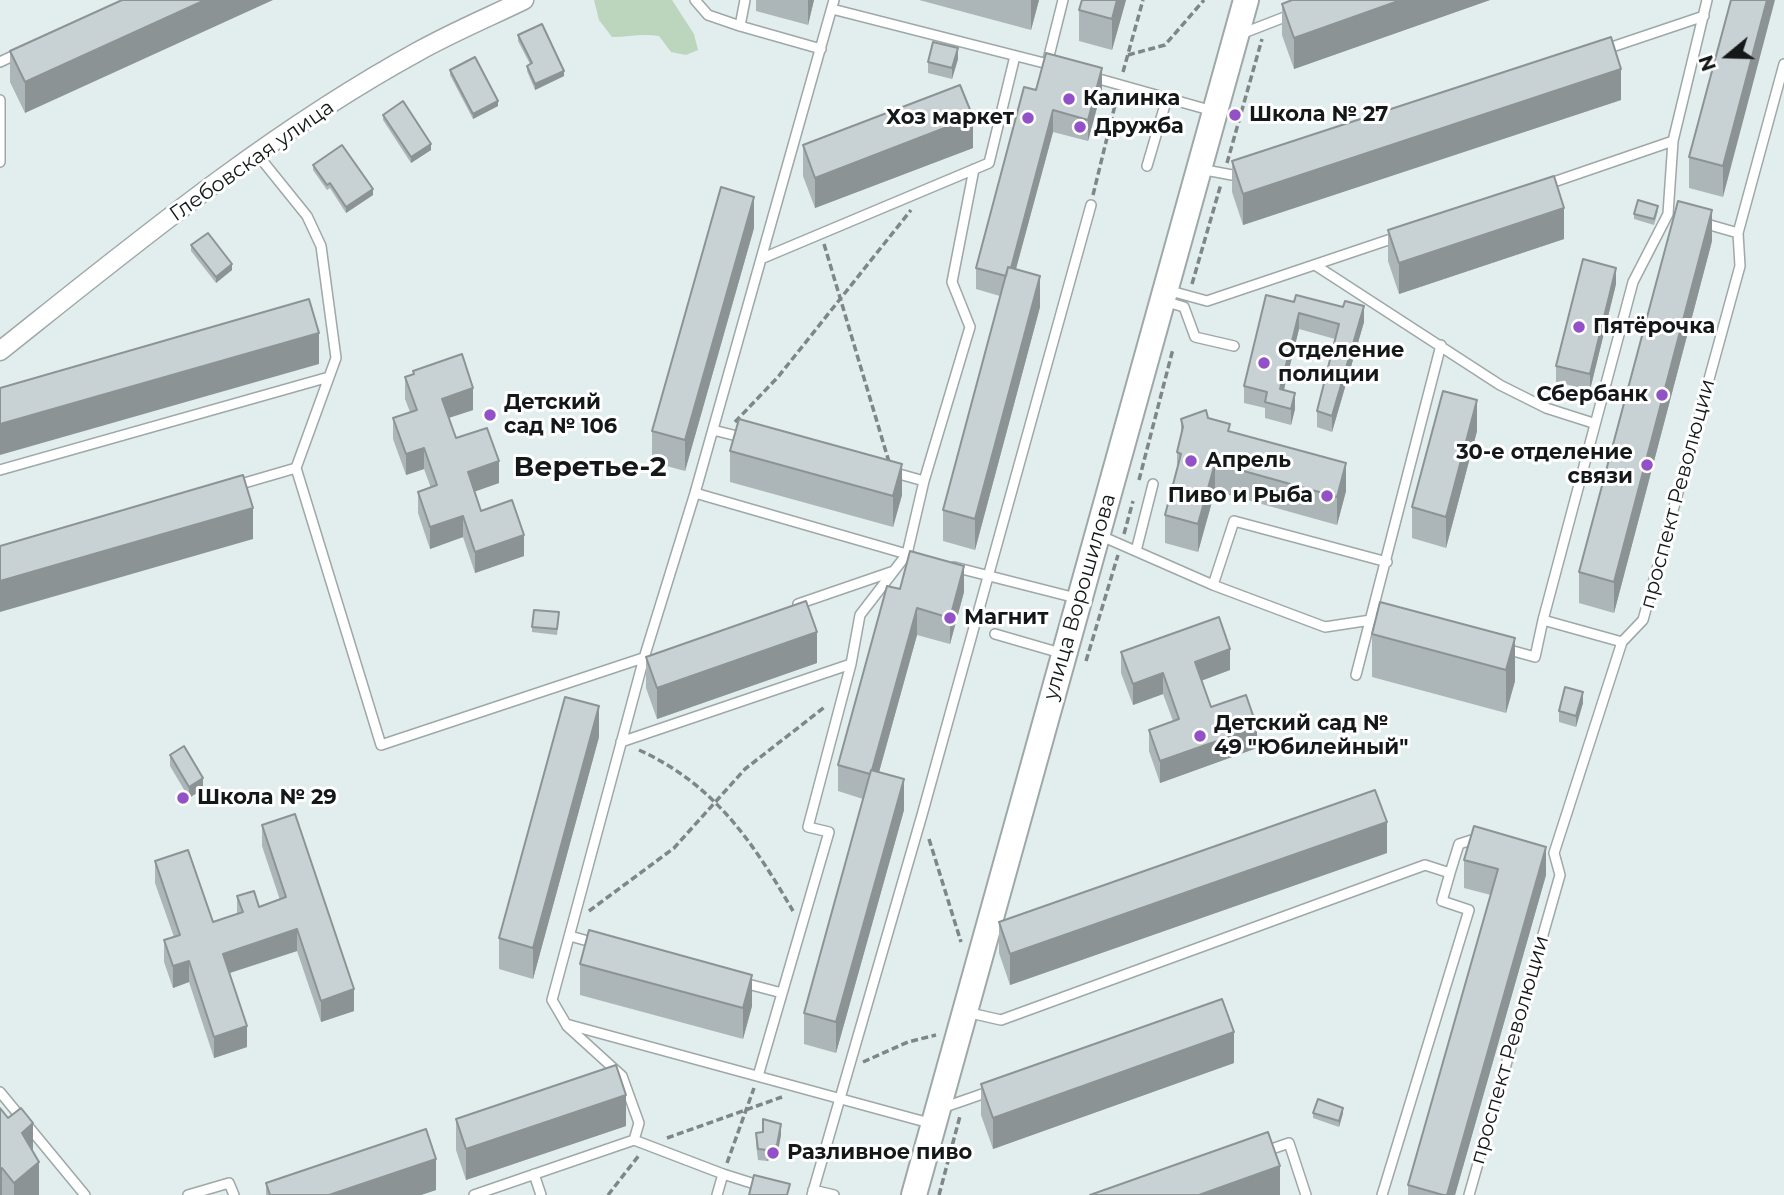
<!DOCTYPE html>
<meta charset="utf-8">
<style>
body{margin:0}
#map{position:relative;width:1784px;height:1195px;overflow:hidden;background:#e2eded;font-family:Montserrat,sans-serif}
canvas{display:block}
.north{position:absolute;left:1693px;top:21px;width:70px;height:70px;-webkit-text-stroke:5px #fff;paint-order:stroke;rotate:251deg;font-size:19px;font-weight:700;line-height:28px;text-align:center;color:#141818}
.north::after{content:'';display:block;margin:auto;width:24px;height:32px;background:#141818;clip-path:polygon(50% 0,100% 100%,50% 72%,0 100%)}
</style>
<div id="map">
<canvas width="1784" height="1195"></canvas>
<div class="north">N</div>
</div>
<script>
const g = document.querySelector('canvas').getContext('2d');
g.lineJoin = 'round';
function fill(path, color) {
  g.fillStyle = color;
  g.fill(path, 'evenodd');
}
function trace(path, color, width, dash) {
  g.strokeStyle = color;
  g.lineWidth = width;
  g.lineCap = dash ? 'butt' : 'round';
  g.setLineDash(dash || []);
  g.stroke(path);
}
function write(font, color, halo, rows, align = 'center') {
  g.font = font + ' Montserrat,sans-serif';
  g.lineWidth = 6;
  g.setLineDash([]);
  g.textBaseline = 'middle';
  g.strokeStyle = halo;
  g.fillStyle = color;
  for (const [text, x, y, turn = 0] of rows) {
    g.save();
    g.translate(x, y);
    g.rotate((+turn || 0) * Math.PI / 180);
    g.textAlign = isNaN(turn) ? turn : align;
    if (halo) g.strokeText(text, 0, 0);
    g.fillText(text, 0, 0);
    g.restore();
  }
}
fill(new Path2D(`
 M594 0H672L694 34 698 50 686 55 671 52 659 36C643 33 628 37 612 37L599 20Z`), '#bcd6be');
const lane = new Path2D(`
 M695 0 708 15 740 26
 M745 0 740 26 821 49
 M834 0 695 493 644 658 552 1000 566 1024 933 1124
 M832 9 1052 65
 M1241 34 1290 15
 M1603 50 1704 16
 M0 62 19 53
 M1047 64 1063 0
 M1092 77 1213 111
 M0 100V162
 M257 154 307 216 321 246 336 358 296 468 381 745 646 657
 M1147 166 1167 98
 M1200 169 1232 175 1241 172
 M1545 185 1673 141
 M1703 223 1738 233
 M763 258 989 163 1015 56
 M1315 265 1500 385 1546 408 1593 423
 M1167 290 1207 301 1400 236
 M1164 301 1184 307 1195 337 1234 346
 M713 430 745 438
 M0 470 329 377
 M924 481 970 327 952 282 974 169
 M234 486 296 468
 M695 493 910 555
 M1099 535 1213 585 1325 627 1384 618
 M1136 551 1153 484
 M954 567 1076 598
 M1213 585 1234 521 1387 562
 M798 604 894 571
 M1543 620 1633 282 1668 214 1673 141 1707 0
 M995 634 1064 654
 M1506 649 1535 657 1543 620 1622 642
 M851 664 860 615 907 554 924 481 892 472
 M1356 675 1441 345
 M621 742 851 664 808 827 829 832 758 1076
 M570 936 595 943
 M744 983 782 993
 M966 1012 1001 1020 1425 865 1450 873 1459 844 1478 838
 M567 1026 622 1076 639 1123 634 1140
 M0 1092 85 1195
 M942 1108 991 1091
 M1263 1152 1289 1143 1306 1195
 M534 1174 541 1195
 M813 1190 834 1195
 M188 1195 229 1183 234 1195
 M474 1195 634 1140 723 1174
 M717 1195 723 1174 761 1186
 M812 1195 922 815 1091 205
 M1382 1195 1469 910 1442 901 1450 873
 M1469 1195 1560 875 1554 853 1622 642 1643 620 1740 266 1738 233 1784 64`);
const street = new Path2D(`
 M0 351C132 246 270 132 419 51 453 32 489 17 524 0`);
const secondary = new Path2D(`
 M914 1195 1246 0`);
trace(lane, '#9ea8a7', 12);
trace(street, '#9ea8a7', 21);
trace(secondary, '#9ea8a7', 28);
trace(new Path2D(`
 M1128 55 1165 45 1204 0
 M1123 72 1143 0
 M1227 163 1262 39
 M1093 195 1117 97
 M824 244 889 462
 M1192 284 1221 184
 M735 422 778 377 911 210
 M1139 480 1173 349
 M1124 534 1133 501
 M1086 661 1118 555
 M639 750C714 784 753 842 793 911
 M929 839 961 942
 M589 911 674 848 745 769 826 706
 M863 1062 908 1042 936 1035
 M667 1138 782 1097
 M727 1163 754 1088
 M608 1195 640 1154
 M939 1195 960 1116`), '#7e8686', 3.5, [7, 3.5]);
trace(lane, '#fff', 9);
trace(street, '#fff', 18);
trace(secondary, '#fff', 24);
fill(new Path2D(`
 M122 0 25 113 10 82V51Z
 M756 0H814L808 25 756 11Z
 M919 0H1039L1031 30Z
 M1126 0 1112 50 1079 41V10Z
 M1490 0 1294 69 1282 35V4Z
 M1731 0 1723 197 1689 188V157Z
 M518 35 564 76 535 90 527 71V66L530 64 518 41Z
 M958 59 952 79 928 73V62Z
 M450 70 498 106 473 119 450 75Z
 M1102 89 1088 141 1053 132 1016 269 1040 307 975 550 943 541V510L1000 296 976 289V268L1036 90Z
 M1621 100 1243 225 1232 192V161Z
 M383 115 431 150 411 163 383 120Z
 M803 145 973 148 815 208 803 176Z
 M313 165 373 195 346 213 330 188 327 190 313 170Z
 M1658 211 1654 225 1634 219V214Z
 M754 228 685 471 652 462V431Z
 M1388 230 1564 239 1399 294 1388 261Z
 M1712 241 1614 613 1579 603V572Z
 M191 245 232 270 216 283 191 251Z
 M1616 284 1590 390 1556 382V366Z
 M1294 302 1343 307 1364 322 1332 432 1317 427V411L1335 339 1299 329 1284 390 1295 409 1291 425 1265 418V408L1244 403V386Z
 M413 371 473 410 449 418 456 438 499 483 475 491 481 511 524 556 475 573 463 537 430 549 418 513V492L431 488 424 469 406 475 393 439V418L410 412 405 399V377L413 375Z
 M1208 418 1230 431 1346 491 1337 525 1215 491 1198 552 1165 543V515L1177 470V452L1181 437V419Z
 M1477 431 1446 548 1412 538V507Z
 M730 451 902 495 893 527 730 482Z
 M900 589 964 592 950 644 917 635 879 772 904 810 836 1053 804 1044V1013L863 799 838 791V765Z
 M559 617 557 635 532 632V627Z
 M1372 634 1515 638V681L1506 713 1372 677Z
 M1121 652 1230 670 1201 681 1211 707 1257 748 1160 783 1149 751V730L1173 721 1163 694 1133 705 1121 673Z
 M646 657 817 663 657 719 646 688Z
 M1583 703 1576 727 1559 722V711Z
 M599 737 533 979 499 969V938Z
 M170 755 203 789 189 798 170 766Z
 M262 825 354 1011 321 1022 297 951 230 973 247 1047 214 1058 189 982 173 988 164 962V940L174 937 155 883V861L213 922 237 914V896L259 907 280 900 262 846Z
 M1387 853 1010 985 999 953V922Z
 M1464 860 1546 875 1455 1195H1408V1185L1491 895 1464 888Z
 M580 964 752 1006 743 1039 580 995Z
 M1234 1063 993 1149 981 1115V1084Z
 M0 1108 33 1152 39 1195H0Z
 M1313 1113H1343L1339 1127 1313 1118Z
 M456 1119 626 1126 466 1180 456 1150Z
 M756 1133 781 1135 777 1156 767 1161 758 1160 756 1144Z
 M266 1183 436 1190 421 1195H266Z`), '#acb5b7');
fill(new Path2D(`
 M205 0H273L25 113V82Z
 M808 0H814L808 25Z
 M1031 0H1039L1031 30Z
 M1117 0H1126L1112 50V19Z
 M1401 0H1490L1294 69V38Z
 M1767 0H1775L1723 197V166Z
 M958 48V59L952 79V68Z
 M1102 68V89L1088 141V120Z
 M1621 69V100L1243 225V194Z
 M564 71V76L535 90V84Z
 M498 101V106L473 119V114Z
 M1053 110V132L1008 298V277Z
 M973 117V148L815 208V178Z
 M431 144V150L411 163V157Z
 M373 189V195L346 213V207Z
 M754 197V228L685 471V440Z
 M1564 208V239L1399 294V263Z
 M1712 210V241L1614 613V582Z
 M232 264V270L216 283V277Z
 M1616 268V284L1590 390V374Z
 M1040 276V307L975 550V519Z
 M1364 306V322L1332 432V416Z
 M1299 313V329L1280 405V389Z
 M319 333V364L0 455V424Z
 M473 388V410L442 420V399Z
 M1295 393V409L1291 425V409Z
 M1477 400V431L1446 548V517Z
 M424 448V469L406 475V454Z
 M499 461V483L468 494V472Z
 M1215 463V491L1198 552V524Z
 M1346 463V491L1337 525V497Z
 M902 464V495L893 527V496Z
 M253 508V539L0 612V581Z
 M463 516V537L430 549V527Z
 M524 535V556L475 573V552Z
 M964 566V592L950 644V618Z
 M917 608V635L871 801V775Z
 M817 632V663L657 719V688Z
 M1515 638V681L1506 713V670Z
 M1230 649V670L1195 683V662Z
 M1163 673V694L1133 705V684Z
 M1583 692V703L1576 727V716Z
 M599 706V737L533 979V948Z
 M1257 727V748L1160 783V761Z
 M203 778V789L189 798V787Z
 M904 779V810L836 1053V1022Z
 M1387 822V853L1010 985V954Z
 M1546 847V875L1455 1195H1447Z
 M297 929V951L223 975V954Z
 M189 961V982L173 988V966Z
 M752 975V1006L743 1039V1008Z
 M354 989V1011L321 1022V1001Z
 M247 1026V1047L214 1058V1037Z
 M1234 1032V1063L993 1149V1118Z
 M626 1095V1126L466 1180V1149Z
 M1343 1108V1113L1339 1127V1121Z
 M33 1123V1166L22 1133Z
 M781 1124V1135L777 1156 767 1161V1150Z
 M436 1159V1190L421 1195H329Z
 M39 1162V1195H14V1183Z
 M1280 1166V1195H1199Z
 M2 1168V1195H0V1169Z`), '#8c9395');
const building = new Path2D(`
 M122 0H205L25 82 10 51Z
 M1082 0H1117L1112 19 1079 10Z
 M1292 0H1401L1294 38 1282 4Z
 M1731 0H1767L1723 166 1689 157Z
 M542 24 564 71 535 84 527 66 532 63 518 35Z
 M1611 37 1621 69 1243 194 1232 161Z
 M933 42 958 48 952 68 928 62Z
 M1046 53 1102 68 1088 120 1053 110 1011 268 1008 267 1006 276 976 268 1024 87 1036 90Z
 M475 57 498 101 473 114 450 70Z
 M960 85 973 117 815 178 803 145Z
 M403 101 431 144 411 157 383 115Z
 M342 145 373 189 346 207 330 183 327 185 313 165Z
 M1554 176 1564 208 1399 263 1388 230Z
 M721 187 754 197 685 440 652 431Z
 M1638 200 1658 206 1654 219 1634 214Z
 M1678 201 1712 210 1614 582 1579 572Z
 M208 233 232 264 216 277 191 245Z
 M1583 259 1616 268 1590 374 1556 366Z
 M1008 267 1040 276 975 519 943 510Z
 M1266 295 1294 302 1296 295 1343 307 1345 301 1364 306 1332 416 1317 411 1339 324 1299 313 1280 389 1295 393 1291 409 1265 402 1267 392 1244 386Z
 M309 299 319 333 0 424V388Z
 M462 354 473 388 442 399 456 438 487 428 499 461 468 472 481 511 512 500 524 535 475 552 463 516 430 527 418 492 437 485 424 448 406 454 393 418 417 410 405 377 414 374 413 371Z
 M1443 391 1477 400 1446 517 1412 507Z
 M1206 410 1208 418 1230 424 1228 431 1346 463 1337 497 1215 463 1198 524 1165 515 1181 454 1177 452 1183 427 1181 419Z
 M739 419 902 464 893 496 730 451Z
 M243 475 253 508 0 581V546Z
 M910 551 964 566 950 618 917 608 872 770H871L870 774 838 765 887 586 900 589Z
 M806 601 817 632 657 688 646 657Z
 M1380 602 1515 638 1506 670 1372 634Z
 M534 610 559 612 557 629 532 627Z
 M1219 617 1230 649 1195 662 1211 707 1246 695 1257 727 1160 761 1149 730 1179 719 1163 673 1133 684 1121 652Z
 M1565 687 1583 692 1576 716 1559 711Z
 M565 697 599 706 533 948 499 938Z
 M184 746 203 778 189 787 170 755Z
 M871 770 904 779 836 1022 804 1013Z
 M1375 790 1387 822 1010 954 999 922Z
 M295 814 354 989 321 1001 297 929 223 954 247 1026 214 1037 189 961 173 966 164 940 180 935 155 861 188 850 213 922 243 912 237 896 254 891 259 907 286 897 262 825Z
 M1474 826 1546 847 1447 1195H1443L1408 1185 1498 869 1464 860Z
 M589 930 752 975 743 1008 580 964Z
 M1222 999 1234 1032 993 1118 981 1084Z
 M616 1065 626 1095 466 1149 456 1119Z
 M1318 1099 1343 1108 1339 1121 1313 1113Z
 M0 1108 8 1118 21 1108 33 1123 22 1133 39 1162 14 1183 2 1168 0 1169Z
 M763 1119 781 1124 777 1145 767 1150 758 1149 756 1133 763 1132Z
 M426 1129 436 1159 329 1195H270L266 1183Z
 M1268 1132 1280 1166 1199 1195H1090Z
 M754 1175 790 1184 787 1195H749Z`);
fill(building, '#c8d2d5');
trace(building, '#8c9395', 2);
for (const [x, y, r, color] of [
 [1069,99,7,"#9251c6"],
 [1235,115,7,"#9251c6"],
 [1028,118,7,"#9251c6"],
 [1080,127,7,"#9251c6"],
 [1579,327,7,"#9251c6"],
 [1264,363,7,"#9251c6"],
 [1662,395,7,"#9251c6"],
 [490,415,7,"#9251c6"],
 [1191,461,7,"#9251c6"],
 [1647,465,7,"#9251c6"],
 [1327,496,7,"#9251c6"],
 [950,618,7,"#9251c6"],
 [1200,736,7,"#9251c6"],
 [183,798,7,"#9251c6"],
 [773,1153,7,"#9251c6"]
]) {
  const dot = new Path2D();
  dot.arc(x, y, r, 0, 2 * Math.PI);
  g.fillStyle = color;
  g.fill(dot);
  trace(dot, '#fff', 2.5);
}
write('bold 21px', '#141818', '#fff', [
 ["Калинка",1083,99],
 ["Школа № 27",1249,115],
 ["Хоз маркет",1014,118,"right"],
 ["Дружба",1094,127],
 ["Пятёрочка",1593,327],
 ["Отделение",1278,351],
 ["полиции",1278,375],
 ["Сбербанк",1648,395,"right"],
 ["Детский",504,403],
 ["сад № 106",504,427],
 ["30-е отделение",1633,453,"right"],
 ["связи",1633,477,"right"],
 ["Апрель",1205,461],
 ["Пиво и Рыба",1313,496,"right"],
 ["Магнит",964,618],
 ["Детский сад №",1214,724],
 ["49 \"Юбилейный\"",1214,748],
 ["Школа № 29",197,798],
 ["Разливное пиво",787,1153]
], 'left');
write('21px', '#141818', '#fff', [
 ["Глебовская улица",252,161,-35],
 ["проспект Революции",1678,494,-75],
 ["улица Ворошилова",1080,597,-74],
 ["проспект Революции",1510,1050,-74]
]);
write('bold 28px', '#141818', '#fff', [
 ["Веретье-2",590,468]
]);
</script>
